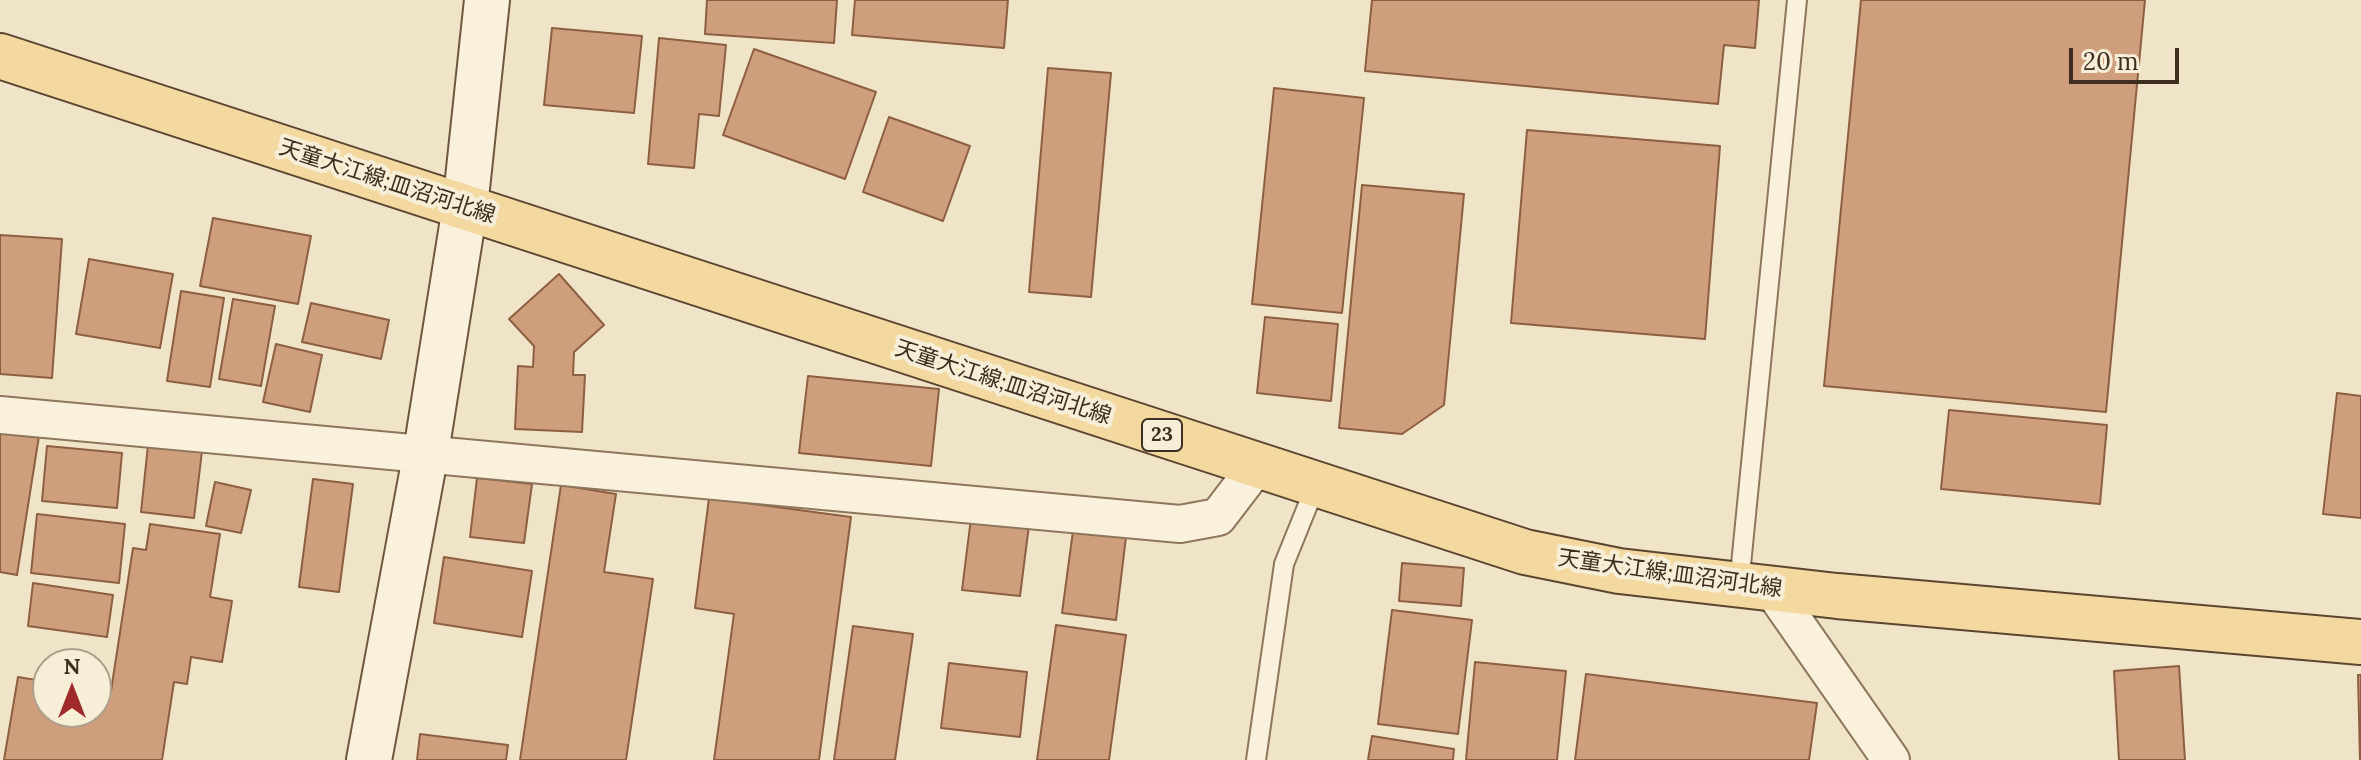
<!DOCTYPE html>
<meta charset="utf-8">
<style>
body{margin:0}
#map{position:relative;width:2361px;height:760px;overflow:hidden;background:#f0e4c8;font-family:Lora,serif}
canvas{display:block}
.north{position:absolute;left:32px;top:648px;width:80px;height:80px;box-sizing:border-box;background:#f7eed8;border:2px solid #ada18e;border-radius:50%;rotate:0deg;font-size:22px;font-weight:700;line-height:32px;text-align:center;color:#3d2e20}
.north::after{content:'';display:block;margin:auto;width:28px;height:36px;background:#9e2a2b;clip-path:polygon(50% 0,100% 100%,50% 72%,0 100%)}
.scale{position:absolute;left:2069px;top:48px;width:110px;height:36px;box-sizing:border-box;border:4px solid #3d2e20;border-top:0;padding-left:10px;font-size:24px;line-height:28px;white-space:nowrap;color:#3d2e20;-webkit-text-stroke:6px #f7eed8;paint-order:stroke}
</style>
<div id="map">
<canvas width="2361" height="760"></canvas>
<div class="north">N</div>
<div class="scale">20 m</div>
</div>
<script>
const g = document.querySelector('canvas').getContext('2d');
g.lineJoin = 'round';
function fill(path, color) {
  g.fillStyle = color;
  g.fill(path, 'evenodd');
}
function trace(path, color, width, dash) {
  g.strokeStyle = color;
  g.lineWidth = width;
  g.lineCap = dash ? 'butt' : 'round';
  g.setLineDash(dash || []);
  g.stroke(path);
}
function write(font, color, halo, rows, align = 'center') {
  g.font = font + ' Lora,"Noto Sans JP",serif';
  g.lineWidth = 8;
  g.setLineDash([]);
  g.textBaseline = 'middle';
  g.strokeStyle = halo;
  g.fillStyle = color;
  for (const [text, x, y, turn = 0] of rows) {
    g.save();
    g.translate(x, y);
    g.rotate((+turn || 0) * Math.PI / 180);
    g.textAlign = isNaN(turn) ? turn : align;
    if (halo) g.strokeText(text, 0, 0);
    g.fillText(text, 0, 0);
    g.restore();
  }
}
const building = new Path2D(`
 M707 0H837L834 43 705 34Z
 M855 0H1008L1004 48 852 35Z
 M1372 0H1759L1755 48 1724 45 1718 104 1365 71Z
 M1861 0H2145L2106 412 1824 386Z
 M552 28 642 36 634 113 544 105Z
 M659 38 726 45 719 116 699 114 694 168 648 164Z
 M754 49 876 92 845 179 723 135Z
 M1048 68 1111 73 1091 297 1029 292Z
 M1274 88 1364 98 1342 313 1252 304Z
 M889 117 970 146 943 221 863 192Z
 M1527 130 1720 146 1705 339 1511 323Z
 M1362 185 1464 194 1444 405 1402 434 1339 428Z
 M213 218 311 236 298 304 200 286Z
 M0 235 62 239 52 378 0 374Z
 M89 259 173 274 160 348 76 334Z
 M559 274 604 325 574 352 573 375H585L582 432 515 429 518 366 533 367 534 346 509 319Z
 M181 291 224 298 210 387 167 381Z
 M233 299 275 306 261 386 219 379Z
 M311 303 389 320 381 359 302 342Z
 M1265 317 1338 324 1331 401 1257 393Z
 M276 344 322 355 310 412 263 402Z
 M808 376 939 389 931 466 799 453Z
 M2337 393 2361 396V518L2323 514Z
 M1949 410 2107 425 2100 504 1941 489Z
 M0 429 39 436 17 575 0 572Z
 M148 445 202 451 194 518 141 512Z
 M47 446 122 453 117 508 42 501Z
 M477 478 532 484 524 543 470 537Z
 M313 479 353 484 339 592 299 587Z
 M215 482 251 490 241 533 206 526Z
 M561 485 616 494 604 572 653 579 626 760H520Z
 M709 498 851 517 819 760H714L734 614 695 608Z
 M37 514 125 524 119 583 31 573Z
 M971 518 1029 525 1020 596 962 590Z
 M150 524 220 534 210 597 232 601 222 662 191 657 187 684 174 682 162 760H4L18 677 48 682V712H96V689L111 691 133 548 146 550Z
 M1073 531 1126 537 1116 620 1062 613Z
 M444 557 532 571 522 637 434 623Z
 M1402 563 1464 568 1461 606 1399 601Z
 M33 583 113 595 107 637 28 626Z
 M1392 610 1472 620 1458 734 1378 724Z
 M1056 625 1126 635 1109 760H1037Z
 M853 626 913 634 895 760H834Z
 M1475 662 1566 671 1557 760H1466Z
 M949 663 1027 672 1020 737 941 728Z
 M2179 666 2185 760H2119L2114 671Z
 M1586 674 1817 703 1809 760H1575Z
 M2358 675H2361V760H2360Z
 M420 734 508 745 506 760H417Z
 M1372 736 1454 749 1453 760H1368Z`);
fill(building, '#cf9f7d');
trace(building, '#8d5f41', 2);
const lane = new Path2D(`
 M1739 585 1797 0
 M1256 760 1284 564 1316 485`);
const street = new Path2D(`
 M0 415 1180 524 1218 517 1257 466
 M1771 588 1891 760`);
const secondary = new Path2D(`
 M369 760 426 452 465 207 487 0`);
const primary = new Path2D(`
 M0 56 1525 552 1619 571 1837 596 2361 642`);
trace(lane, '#8d765c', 22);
trace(street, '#8d765c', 40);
trace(secondary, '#6f573f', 48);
trace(primary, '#5b4430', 48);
trace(lane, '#faf1dc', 18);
trace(street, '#faf1dc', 36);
trace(secondary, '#faf1dc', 44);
trace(primary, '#f3d9a0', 44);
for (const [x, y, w] of [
 [1162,435,40]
]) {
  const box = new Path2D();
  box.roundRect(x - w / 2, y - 16, w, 32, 6);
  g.fillStyle = '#f7eed8';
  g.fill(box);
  trace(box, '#3d2e20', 2);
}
write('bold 20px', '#3d2e20', null, [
 ["23",1162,435]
]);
write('22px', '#3d2e20', '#f7eed8', [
 ["天童大江線;皿沼河北線",387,182,18],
 ["天童大江線;皿沼河北線",1003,383,18],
 ["天童大江線;皿沼河北線",1670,574,8]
]);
</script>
